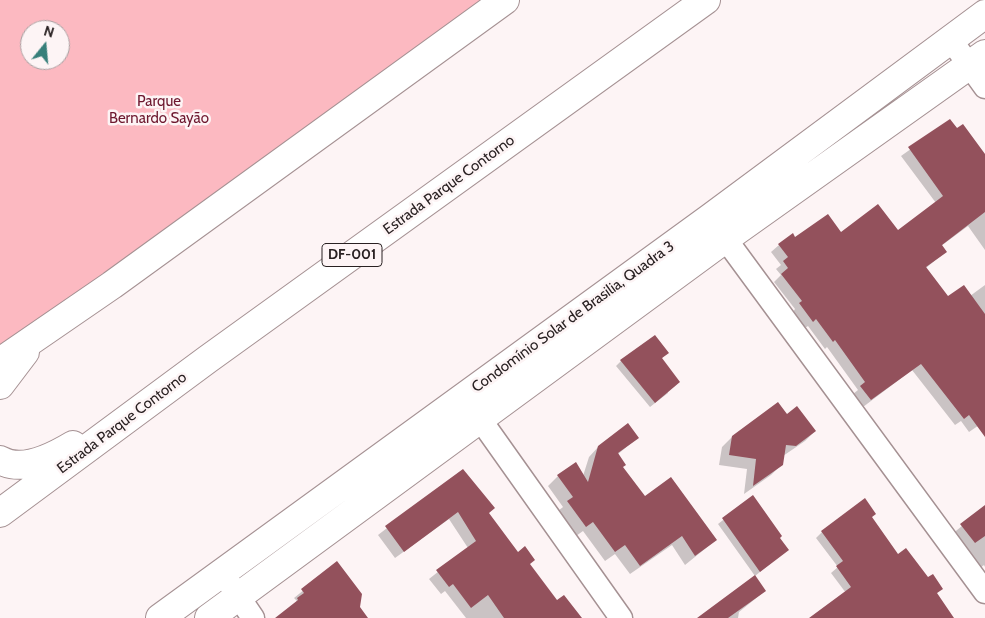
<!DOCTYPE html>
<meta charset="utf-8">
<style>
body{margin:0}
#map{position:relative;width:985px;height:618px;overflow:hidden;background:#fdf4f5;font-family:Cabin,sans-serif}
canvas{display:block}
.north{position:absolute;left:20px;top:20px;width:50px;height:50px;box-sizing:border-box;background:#fdf4f5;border:1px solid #a8a0a1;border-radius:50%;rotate:17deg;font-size:14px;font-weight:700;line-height:20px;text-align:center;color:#292122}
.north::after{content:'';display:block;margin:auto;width:18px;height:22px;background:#377f7a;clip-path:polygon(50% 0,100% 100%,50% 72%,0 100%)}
</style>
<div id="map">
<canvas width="985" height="618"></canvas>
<div class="north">N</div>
</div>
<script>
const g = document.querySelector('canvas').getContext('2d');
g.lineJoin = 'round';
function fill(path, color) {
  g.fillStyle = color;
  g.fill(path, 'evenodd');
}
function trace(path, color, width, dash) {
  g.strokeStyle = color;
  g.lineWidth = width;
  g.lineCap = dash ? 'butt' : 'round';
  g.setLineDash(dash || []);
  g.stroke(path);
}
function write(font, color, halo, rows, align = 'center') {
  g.font = font + ' Cabin,sans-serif';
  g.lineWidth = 5;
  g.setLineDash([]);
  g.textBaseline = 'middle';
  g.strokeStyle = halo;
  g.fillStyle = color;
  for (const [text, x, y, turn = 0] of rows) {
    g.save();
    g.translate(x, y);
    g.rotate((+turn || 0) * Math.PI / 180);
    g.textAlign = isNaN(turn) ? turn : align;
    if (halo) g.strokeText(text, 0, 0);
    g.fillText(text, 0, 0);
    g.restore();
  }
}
fill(new Path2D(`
 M0 0H505L0 361ZM30 30H60V60H30Z`), '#fcb9c1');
fill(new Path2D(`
 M950 121 985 156V250L968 226 941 246 945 252 926 268 948 298 970 296 985 285V421L969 432 961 421 955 425 912 370 863 407 853 394 858 390 827 347 825 349 808 326 805 328 793 312 795 309 774 282 781 275 776 269 781 265 771 252 779 245 795 239 841 234 897 232 936 203 901 156Z
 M667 353 661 359 668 393 650 407 616 366 621 361Z
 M787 415 815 431 805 441 783 456 782 464 771 475 744 494 747 469 719 465 722 447 732 437Z
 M637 438 617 455 622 467 644 498 716 540 685 565 672 545 630 574 615 554 605 561 583 531 576 536 558 511 563 507 548 486 558 476H583L589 457 599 446Z
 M462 470 488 513 517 553 529 564 556 602 580 618H466L445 591 441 594 429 579 468 548 449 519 395 558 378 535Z
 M753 497 787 550 755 576 718 524Z
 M985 507V567L984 565 980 568 951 535Z
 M870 518 898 555 942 588 936 594 953 618H813L846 593 831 573 838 567 816 538 822 532Z
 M337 563 358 607 367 618H281L297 601 294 598Z
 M765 591 739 612 738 618H700Z`), '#0003');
fill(new Path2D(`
 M950 119 957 128 963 124 985 154V212L942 245 947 252 926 267 948 296 964 285 985 314V437L969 415 964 419 921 364 871 400 860 386 865 382 835 340 833 342 816 319 813 322 799 303 802 301 781 274 788 268 783 261 788 257 778 244 793 233 795 237 828 214 841 232 878 204 898 230 943 196 908 147Z
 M655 335 669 353 662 358 680 382 655 403 620 360Z
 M778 402 787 414 797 406 816 431 796 446 786 445 783 465 753 486 756 459 729 455 732 436Z
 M628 423 639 438 618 453 626 465 623 467 645 496 671 477 717 540 695 556 682 536 640 566 625 545 615 552 593 522 586 527 567 501 573 497 557 475 576 462 588 482 598 446Z
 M463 469 495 508 489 513 518 552 525 546 535 560 530 564 557 600 564 595 582 618H504L488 595 471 608 453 584 449 587 436 570 476 541 458 512 404 552 385 526Z
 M753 495 782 536 780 538 789 550 760 572 722 518Z
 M865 498 876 514 872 517 898 554 906 548 928 577 933 574 943 589 937 593 954 618H809L851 587 836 566 843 561 821 531Z
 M985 505V536L975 543 960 524Z
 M337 561 362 594 360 607 368 618H275L298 600 297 598 304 593 301 589Z
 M755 575 766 591 728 618H697Z`), '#93515c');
const minor = new Path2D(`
 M951 40 985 87
 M716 226 985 592
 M470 405 621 618
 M230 584 253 618`);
const tertiary = new Path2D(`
 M160 618 710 218 985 14
 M209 618 725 239 985 54`);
const primary = new Path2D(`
 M0 362 112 285 505 0
 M0 385 25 352
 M0 460C22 473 53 457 73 445
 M0 513 208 359 706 0`);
trace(minor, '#a59193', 25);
trace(tertiary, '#a59193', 30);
trace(primary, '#a59193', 30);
trace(minor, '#fff', 22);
trace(tertiary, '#fff', 28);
trace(primary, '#fff', 28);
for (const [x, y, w] of [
 [352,255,60]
]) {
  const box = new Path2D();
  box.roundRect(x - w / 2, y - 11.5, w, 23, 4);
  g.fillStyle = '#fdf4f5';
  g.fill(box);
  trace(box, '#292122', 1);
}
write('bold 14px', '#292122', null, [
 ["DF-001",352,255]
]);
write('15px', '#6e182f', '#fdf4f5', [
 ["Parque",159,102],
 ["Bernardo Sayão",159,119]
]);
write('15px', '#292122', '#fdf4f5', [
 ["Estrada Parque Contorno",449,185,-36],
 ["Condomínio Solar de Brasilia, Quadra 3",573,317,-36],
 ["Estrada Parque Contorno",122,423,-37]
]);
</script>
